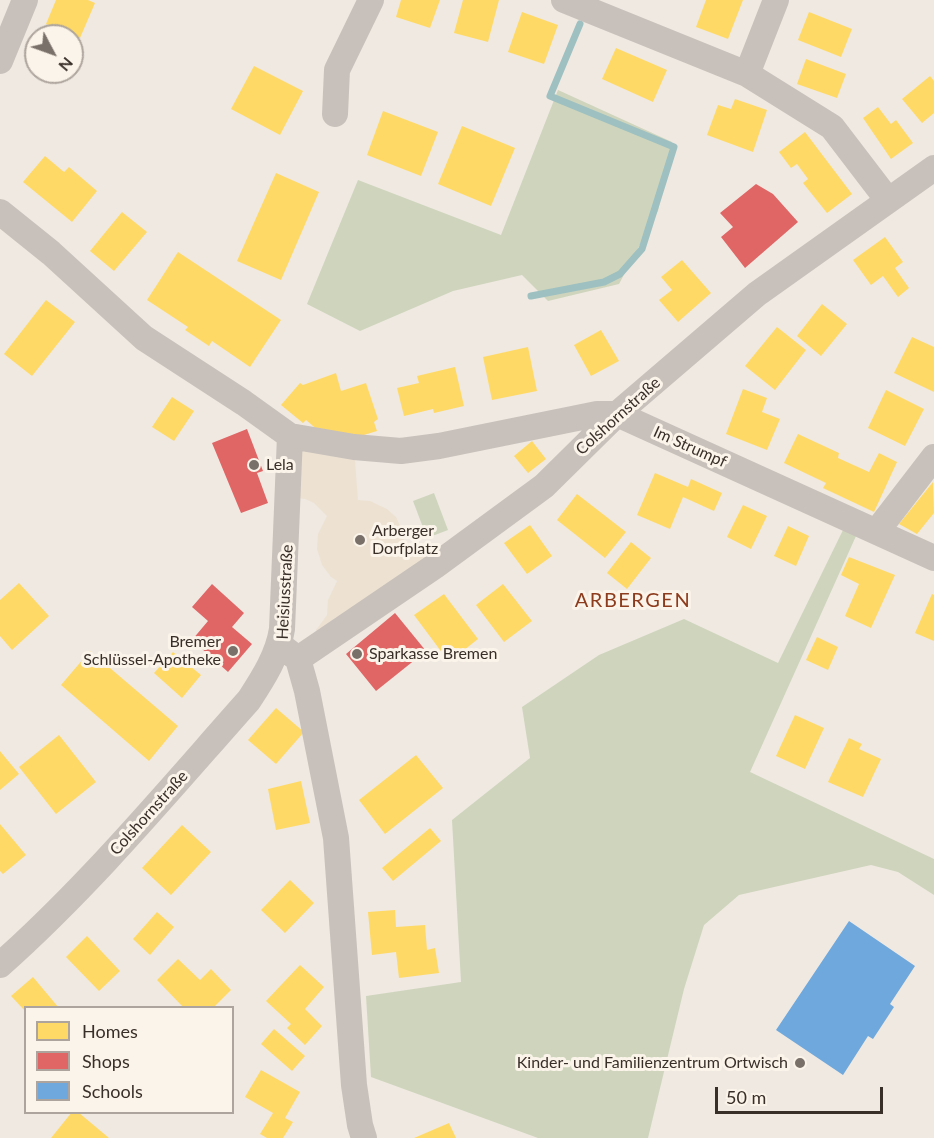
<!DOCTYPE html>
<meta charset="utf-8">
<style>
body{margin:0}
#map{position:relative;width:934px;height:1138px;overflow:hidden;background:#efe9e2;font-family:Lato,sans-serif}
canvas{display:block}
.legend{position:absolute;left:24px;top:1006px;width:210px;height:108px;box-sizing:border-box;background:#fbf4ea;border:2px solid #ada59d;margin:0;padding:8px 10px;list-style:none;font-size:18px;color:#392f29}
.legend li{display:flex;align-items:center;gap:12px;height:30px}
.legend b{width:30px;border:2px solid #ada59d}
.north{position:absolute;left:24px;top:24px;width:60px;height:60px;box-sizing:border-box;background:#fbf4ea;border:2px solid #ada59d;border-radius:50%;rotate:131deg;font-size:16px;font-weight:700;line-height:24px;text-align:center;color:#392f29}
.north::after{content:'';display:block;margin:auto;width:21px;height:27px;background:#79706a;clip-path:polygon(50% 0,100% 100%,50% 72%,0 100%)}
.scale{position:absolute;left:715px;top:1087px;width:168px;height:27px;box-sizing:border-box;border:3px solid #392f29;border-top:0;padding-left:8px;font-size:18px;line-height:21px;white-space:nowrap;color:#392f29;-webkit-text-stroke:4px #fbf4ea;paint-order:stroke}
</style>
<div id="map">
<canvas width="934" height="1138"></canvas>
<ul class="legend">
<li><b style="height:16px;background:#ffd966"></b>Homes</li>
<li><b style="height:16px;background:#e06666"></b>Shops</li>
<li><b style="height:16px;background:#6fa8dc"></b>Schools</li>
</ul>
<div class="north">N</div>
<div class="scale">50 m</div>
</div>
<script>
const g = document.querySelector('canvas').getContext('2d');
g.lineJoin = 'round';
function fill(path, color) {
  g.fillStyle = color;
  g.fill(path, 'evenodd');
}
function trace(path, color, width, dash) {
  g.strokeStyle = color;
  g.lineWidth = width;
  g.lineCap = dash ? 'butt' : 'round';
  g.setLineDash(dash || []);
  g.stroke(path);
}
function write(font, color, halo, rows, align = 'center') {
  g.font = font + ' Lato,sans-serif';
  g.lineWidth = 6;
  g.setLineDash([]);
  g.textBaseline = 'middle';
  g.strokeStyle = halo;
  g.fillStyle = color;
  for (const [text, x, y, turn = 0] of rows) {
    g.save();
    g.translate(x, y);
    g.rotate((+turn || 0) * Math.PI / 180);
    g.textAlign = isNaN(turn) ? turn : align;
    if (halo) g.strokeText(text, 0, 0);
    g.fillText(text, 0, 0);
    g.restore();
  }
}
fill(new Path2D(`
 M558 90 672 142 658 211 619 284 548 301 522 275 453 291 360 331 307 304 358 180 501 235Z
 M434 493 448 530 427 538 413 501Z
 M843 530 856 536 750 772 934 859V895L898 872 871 865 739 895 704 925 684 989 648 1138H538L371 1077 366 996 461 982 452 820 530 758 522 707 599 655 684 619 778 663Z`), '#cfd5bc');
fill(new Path2D(`
 M290 436 354 447 358 500 370 501 387 509 396 517 403 532 404 552 424 556 435 566 327 641 316 630 327 615 328 600 337 581 331 577 322 565 317 549 318 534 327 516 314 503 305 499 289 497Z`), '#ede2d2');
fill(new Path2D(`
 M56 0H88L95 3 80 38 46 24Z
 M401 0H440L430 28 396 17Z
 M463 0H499L488 42 454 33Z
 M706 0H743L728 39 696 27Z
 M522 12 558 25 544 64 508 52Z
 M809 12 852 29 841 57 798 40Z
 M616 48 667 70 653 102 602 79Z
 M806 59 846 74 837 98 797 84Z
 M254 66 303 91 280 135 231 109Z
 M930 76 934 81V113L922 123 902 99Z
 M735 99 767 110 753 152 707 135 718 105 731 109Z
 M878 107 891 124 896 120 913 143 891 159 863 118Z
 M383 111 438 132 421 176 367 155Z
 M462 126 515 148 491 206 438 184Z
 M805 132 852 194 827 213 803 183 808 179 797 164 791 168 779 152Z
 M45 156 64 172 69 167 97 191 72 222 23 182Z
 M276 173 319 192 281 280 237 261Z
 M122 212 147 232 114 271 90 251Z
 M885 237 903 262 895 268 909 288 898 297 883 276 871 285 853 260Z
 M178 252 281 320 250 367 212 341 209 346 185 330 188 327 147 300Z
 M682 260 711 293 678 322 659 300 672 290 661 277Z
 M46 300 75 322 32 376 4 354Z
 M822 304 847 324 821 356 797 336Z
 M777 327 806 350 775 390 745 366Z
 M601 330 619 361 591 376 574 345Z
 M912 337 934 347V392L894 373Z
 M528 347 537 391 492 400 483 357Z
 M455 367 464 406 434 413 433 409 404 416 397 388 419 383 417 376Z
 M336 373 341 391 366 383 378 419 374 422 377 431 354 438 320 432 306 420 303 423 281 405 300 383 303 385Z
 M743 389 767 398 762 412 780 419 767 450 726 434Z
 M886 390 924 409 905 446 868 428Z
 M172 397 194 411 174 441 152 427Z
 M798 434 839 453 838 458 869 472 879 453 897 462 874 512 823 488 826 483 784 463Z
 M532 441 546 459 528 473 514 456Z
 M655 473 688 487 691 479 722 493 714 511 683 497 670 529 637 515Z
 M933 482 934 513 917 534 899 524Z
 M577 494 626 532 605 558 557 520Z
 M743 505 767 516 751 549 727 537Z
 M530 525 552 556 527 574 504 543Z
 M788 526 809 536 796 566 774 556Z
 M631 542 651 558 627 589 607 573Z
 M849 557 895 575 871 628 845 616 859 584 841 575Z
 M19 583 49 616 12 650 0 636V600Z
 M503 584 532 621 504 642 476 605Z
 M444 594 478 639 449 662 414 615Z
 M932 594 934 595V641L915 633Z
 M817 637 838 647 828 670 806 660Z
 M90 651 178 726 149 761 61 685Z
 M173 652 201 675 182 698 154 673Z
 M276 708 304 732 276 764 248 740Z
 M795 715 824 728 805 769 776 756Z
 M59 735 96 782 56 814 19 767Z
 M849 738 862 744 859 749 881 759 863 797 828 782Z
 M0 751 19 774 0 790Z
 M416 755 443 788 385 834 359 800Z
 M301 781 310 823 276 830 268 789Z
 M0 824 26 855 3 874 0 871Z
 M182 825 211 852 171 895 142 868Z
 M430 828 441 841 393 881 382 868Z
 M290 880 314 903 285 933 261 910Z
 M395 910 396 927 425 925 427 950 435 948 439 973 399 978 396 952 372 955 368 912Z
 M157 912 174 927 150 955 133 939Z
 M87 936 120 971 99 991 66 957Z
 M178 959 200 980 211 969 231 990 213 1008H184L157 980Z
 M300 965 324 987 305 1009 322 1026 305 1045 287 1028 291 1024 266 1001Z
 M33 977 59 1008H26V1012L11 996Z
 M274 1029 305 1056 292 1071 261 1044Z
 M261 1070 300 1092 285 1118 293 1122 283 1138H267L260 1134 273 1113 245 1097Z
 M72 1112H78L109 1138H51Z
 M449 1123 456 1138H414Z`), '#ffd966');
fill(new Path2D(`
 M756 184 773 194 798 222 745 268 721 237 733 227 720 213Z
 M247 429 263 471 257 473 268 503 241 513 212 443Z
 M212 584 244 613 232 627 252 644 228 672 192 640 208 621 192 607Z
 M395 613 426 651 376 691 346 654Z`), '#e06666');
fill(new Path2D(`
 M849 921 915 966 890 1004 894 1007 873 1039 868 1036 843 1075 776 1030Z`), '#6fa8dc');
trace(new Path2D(`
 M531 296 604 282 620 274 642 249 674 147 550 96 580 24`), '#9ec0c1', 7);
trace(new Path2D(`
 M564 0 747 74 832 127 887 199
 M0 61 25 0
 M747 74 776 0
 M335 114 337 70 371 0
 M0 212 51 253 144 338 244 403 290 436 354 447 401 451 439 446 597 414H617L934 558
 M877 531 934 457
 M285 649 298 659 307 691 336 838 354 1085 360 1125 364 1138
 M298 659 435 566 544 486 617 414 757 294 934 168
 M0 965C91 884 169 790 249 700 264 677 278 655 282 629L290 436`), '#c8c1bb', 26);
for (const [x, y, r, color] of [
 [254,465,6,"#79706a"],
 [360,540,6,"#79706a"],
 [233,651,6,"#79706a"],
 [357,654,6,"#79706a"],
 [800,1063,6,"#79706a"]
]) {
  const dot = new Path2D();
  dot.arc(x, y, r, 0, 2 * Math.PI);
  g.fillStyle = color;
  g.fill(dot);
  trace(dot, '#fbf4ea', 2);
}
write('16px', '#392f29', '#fbf4ea', [
 ["Colshornstraße",618,416,-42],
 ["Im Strumpf",690,447,24],
 ["Heisiusstraße",285,592,-87],
 ["Colshornstraße",149,813,-48]
]);
write('16px', '#392f29', '#fbf4ea', [
 ["Lela",266,465],
 ["Arberger",372,531],
 ["Dorfplatz",372,549],
 ["Bremer",221,642,"right"],
 ["Schlüssel-Apotheke",221,660,"right"],
 ["Sparkasse Bremen",369,654],
 ["Kinder- und Familienzentrum Ortwisch",788,1063,"right"]
], 'left');
g.letterSpacing = '1.5px';
write('20px', '#8d3c1d', '#fbf4ea', [
 ["ARBERGEN",633,601]
]);
g.letterSpacing = '0px';
</script>
